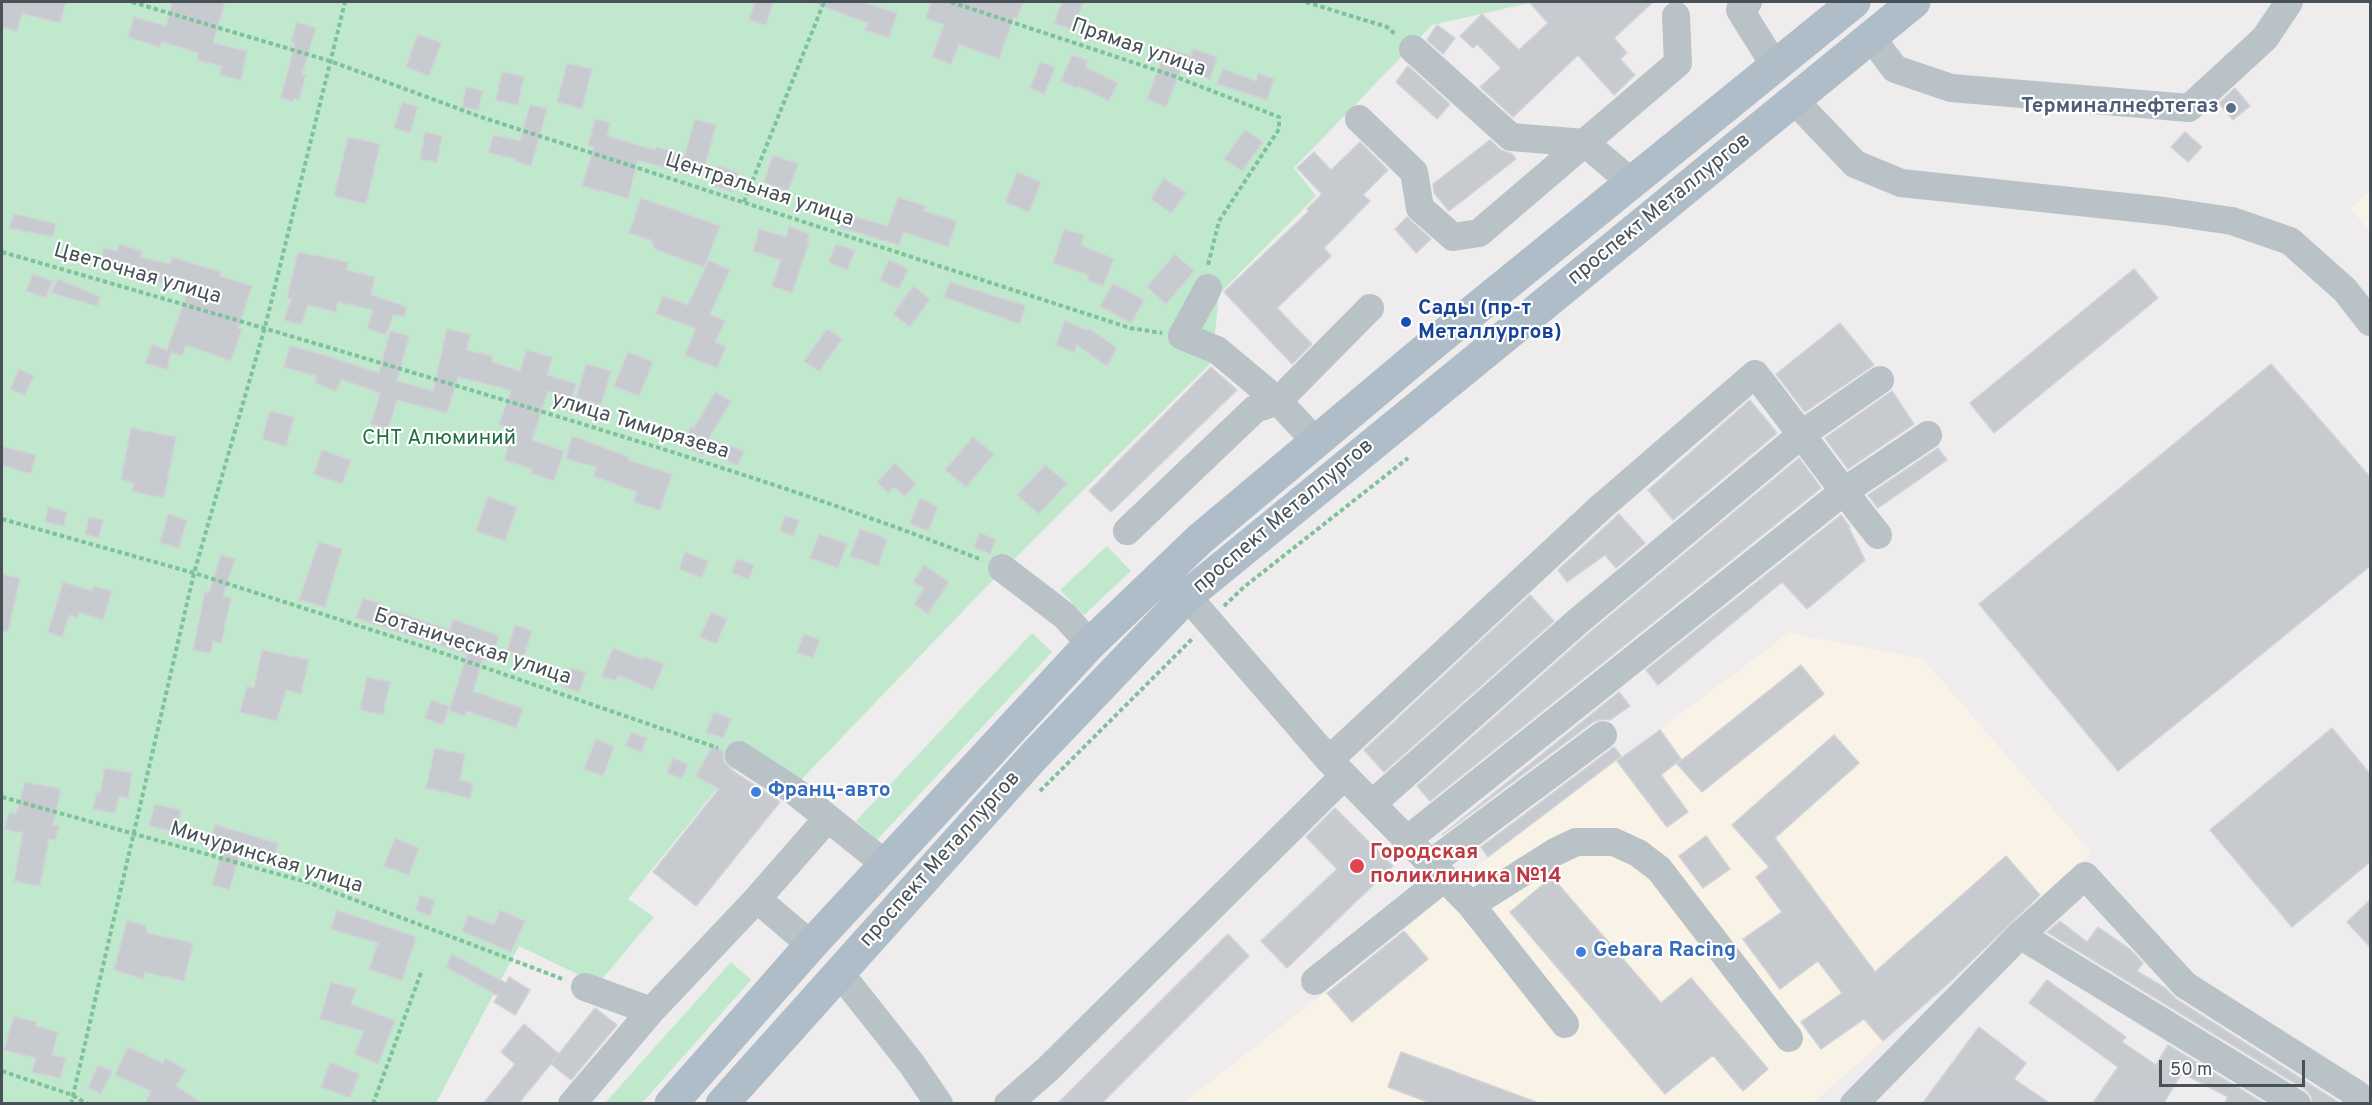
<!DOCTYPE html>
<meta charset="utf-8">
<style>
body{margin:0}
#map{position:relative;width:2372px;height:1105px;overflow:hidden;background:#efeced;font-family:Overpass,sans-serif}
canvas{display:block}
.frame{position:absolute;inset:0;border:3px solid #475157;pointer-events:none}
.scale{position:absolute;left:2159px;top:1060px;width:146px;height:27px;box-sizing:border-box;border:3px solid #475157;border-top:0;padding-left:8px;font-size:18px;line-height:21px;white-space:nowrap;color:#475157;-webkit-text-stroke:4px #fff;paint-order:stroke}
</style>
<div id="map">
<canvas width="2372" height="1105"></canvas>
<div class="frame"></div>
<div class="scale">50 m</div>
</div>
<script>
const g = document.querySelector('canvas').getContext('2d');
g.lineJoin = 'round';
function fill(path, color) {
  g.fillStyle = color;
  g.fill(path, 'evenodd');
}
function trace(path, color, width, dash) {
  g.strokeStyle = color;
  g.lineWidth = width;
  g.lineCap = dash ? 'butt' : 'round';
  g.setLineDash(dash || []);
  g.stroke(path);
}
function write(font, color, halo, rows, align = 'center') {
  g.font = font + ' Overpass,sans-serif';
  g.lineWidth = 4.5;
  g.setLineDash([]);
  g.textBaseline = 'middle';
  g.strokeStyle = halo;
  g.fillStyle = color;
  for (const [text, x, y, turn = 0] of rows) {
    g.save();
    g.translate(x, y);
    g.rotate((+turn || 0) * Math.PI / 180);
    g.textAlign = isNaN(turn) ? turn : align;
    if (halo) g.strokeText(text, 0, 0);
    g.fillText(text, 0, 0);
    g.restore();
  }
}
fill(new Path2D(`
 M2370 191V233L2351 208Z
 M1789 633 1923 659 2091 853 2044 899 1813 1103 1182 1104 1409 926 1488 857Z`), '#f9f2e6');
fill(new Path2D(`
 M2 2H1534L1432 25 1294 168 1316 196 1219 294 1212 362 990 583 801 780 747 752 628 899 654 917 598 984 519 946 436 1103 2 1104Z
 M1107 546 1131 571 1084 615 1060 590Z
 M1032 633 1052 652 877 840 856 821Z
 M731 962 751 980 642 1103H605Z`), '#bfe8cc');
const building = new Path2D(`
 M2 2H66L60 23 22 13 17 31 2 27Z
 M172 2H225L213 43 247 51 241 80 220 75 222 66 197 60 199 53 162 42 160 47 128 37 134 17 166 26Z
 M755 2H773L766 25 749 20Z
 M814 2H863L897 13 889 38 865 30 868 23 814 3Z
 M932 2H1023L1017 18 1014 17 999 59 959 44 951 64 932 57 944 25 925 18Z
 M1062 2H1083L1074 30 1054 23Z
 M1529 2H1653L1614 38 1627 53 1620 59 1635 75 1614 95 1578 55 1513 117 1480 87 1501 68 1477 44 1473 48 1460 36 1482 14 1519 50 1548 23Z
 M297 22 316 28 302 74 306 75 299 100 294 98 293 102 281 98 295 43 291 42Z
 M1437 25 1455 38 1443 54 1427 40Z
 M418 34 441 43 429 76 406 67Z
 M1166 48 1191 56 1193 49 1217 57 1210 79 1181 69 1166 107 1147 99Z
 M1072 55 1088 61 1085 67 1118 83 1109 101 1078 86 1077 88 1061 81Z
 M1040 62 1055 67 1044 94 1030 88Z
 M567 63 592 69 582 109 557 102Z
 M1408 66 1450 104 1437 119 1396 82Z
 M1223 69 1256 81 1258 73 1274 79 1267 100 1217 84Z
 M502 72 524 76 518 105 496 100Z
 M466 87 483 91 478 110 462 107Z
 M2235 88 2250 106 2233 120 2219 103Z
 M402 102 418 107 410 133 394 128Z
 M530 105 547 109 531 166 515 161 516 159 489 153 493 135 520 141Z
 M595 119 610 123 607 136 655 150 656 147 671 151 670 154 684 158 695 119 716 125 705 165 695 162 691 175 638 160 628 198 582 186 594 147 588 146Z
 M1245 130 1263 142 1242 171 1224 159Z
 M425 132 442 136 437 162 420 159Z
 M2185 132 2202 147 2188 162 2171 147Z
 M348 137 380 144 366 204 334 196Z
 M1490 140 1501 150 1512 154 1516 159 1449 211 1434 193 1433 184Z
 M1360 142 1388 170 1363 195 1370 201 1324 248 1331 256 1277 308 1312 344 1292 364 1224 292 1309 211 1307 209 1322 194 1297 168 1314 152 1331 170Z
 M773 155 798 164 788 191 764 182Z
 M718 166 739 173 732 192 712 185Z
 M1017 172 1041 182 1029 212 1005 202Z
 M1164 178 1186 193 1171 213 1151 199Z
 M898 197 926 206 924 211 957 221 948 247 904 232 899 245 839 227 843 214 888 226Z
 M641 198 720 226 704 267 655 249 651 240 629 233Z
 M14 214 56 224 53 237 9 228Z
 M1407 217 1431 239 1416 253 1395 229Z
 M789 226 809 234 807 241 809 242 792 293 772 286 781 260 753 251 759 229 786 237Z
 M1064 229 1084 235 1081 245 1114 259 1103 286 1087 280 1089 275 1053 263Z
 M119 244 142 251 140 257 170 264 172 257 221 272 220 276 252 286 238 328 242 329 231 361 186 345 182 356 171 352 167 370 145 363 152 345 167 350 188 290 138 275 139 272 101 259 104 248 117 251Z
 M836 244 855 251 847 270 829 262Z
 M298 252 348 262 346 270 375 277 371 295 407 307 404 317 393 315 386 335 367 328 373 310 338 302 336 312 308 305 301 325 284 320 291 299 287 298Z
 M1175 254 1194 271 1166 304 1147 287Z
 M709 260 730 270 710 314 725 321 715 342 726 347 717 368 685 355 696 328 656 314 663 296 688 305Z
 M889 260 908 269 899 289 880 280Z
 M2134 269 2158 298 1994 433 1970 403Z
 M33 274 52 281 46 298 26 291Z
 M58 279 100 297 97 306 51 293Z
 M950 282 1024 305 1025 308 1020 324 944 297Z
 M1113 283 1144 300 1131 323 1100 306Z
 M913 286 930 299 910 327 893 314Z
 M1065 321 1087 330 1088 328 1117 348 1107 366 1077 345 1074 352 1056 345Z
 M1840 323 1874 365 1805 412 1776 374Z
 M447 329 470 334 466 350 493 356 492 362 520 371 527 350 552 357 547 375 576 384 571 399 548 391 532 440 564 451 554 481 531 473 532 469 504 460 514 429 499 425 511 390 458 377 447 413 397 400 388 429 371 424 380 393 341 379 336 391 315 383 317 376 284 367 290 346 325 355 379 373 390 331 409 336 397 381 433 391Z
 M827 329 842 339 819 371 804 361Z
 M628 352 653 362 639 396 614 386Z
 M586 364 611 371 601 405 576 397Z
 M2271 364 2370 477V566L2118 771 1979 604Z
 M1211 367 1237 390 1111 512 1089 491Z
 M19 369 34 376 25 395 10 389Z
 M1892 391 1914 424 1848 469 1825 438Z
 M715 392 731 401 709 438 744 451 738 465 704 453 703 455 682 445 691 427 694 428Z
 M1750 400 1777 433 1673 520 1648 490Z
 M270 411 294 417 286 446 262 439Z
 M131 428 176 437 164 498 132 491 134 483 121 480Z
 M572 436 629 457 628 460 672 474 660 510 634 502 637 492 594 476 597 467 566 459Z
 M973 437 994 454 966 487 945 470Z
 M2 446 36 455 31 474 2 465Z
 M1938 448 1947 460 1878 508 1868 495Z
 M322 450 351 460 342 484 314 474Z
 M1799 458 1821 488 1430 801 1417 786 1588 634Z
 M895 463 916 484 905 496 894 487 889 493 877 482Z
 M1045 465 1067 483 1039 514 1017 495Z
 M488 497 517 507 505 541 476 531Z
 M920 498 938 507 928 531 910 523Z
 M48 507 67 512 64 526 45 522Z
 M168 514 187 520 179 548 160 543Z
 M1619 514 1645 543 1616 568 1605 555 1567 582 1558 570Z
 M1841 515 1850 527 1849 528 1865 560 1807 609 1782 582 1658 685 1646 670Z
 M785 516 799 520 794 536 780 531Z
 M89 517 103 520 99 538 85 534Z
 M860 529 887 539 878 566 850 556Z
 M980 533 996 540 990 554 974 547Z
 M819 534 847 544 838 568 810 558Z
 M319 542 342 549 325 607 299 600Z
 M685 552 708 561 702 578 679 569Z
 M221 555 235 559 223 596 231 598 221 644 213 641 211 653 193 650 205 592 209 593Z
 M737 559 754 565 749 579 732 573Z
 M924 565 949 582 928 614 914 604 924 589 913 582Z
 M2 574 20 578 8 632 2 631Z
 M63 582 92 591 94 586 112 591 103 620 79 612 77 618 69 615 62 637 48 632Z
 M1530 595 1554 621 1384 772 1364 750Z
 M363 598 380 603 379 606 450 630 453 619 499 636 490 661 483 659 473 691 523 709 516 728 466 711 465 716 449 711 467 654 356 618Z
 M711 612 727 619 716 644 700 637Z
 M515 625 532 631 524 656 507 651Z
 M804 634 820 640 813 658 797 652Z
 M613 648 643 660 644 657 664 664 653 690 618 675 616 681 602 676Z
 M262 650 309 660 301 694 286 690 277 721 240 712 247 686 254 688Z
 M1801 665 1824 694 1702 792 1677 764Z
 M571 668 586 673 579 692 564 687Z
 M367 677 390 682 383 715 360 710Z
 M1619 692 1630 706 1610 720 1602 719 1593 722 1442 835Z
 M431 700 449 706 443 725 425 718Z
 M714 712 731 719 723 738 706 732Z
 M2332 728 2370 774V862L2292 927 2210 830Z
 M1660 730 1681 759 1661 775 1688 812 1667 827 1617 761Z
 M631 732 647 738 641 752 626 746Z
 M1834 735 1859 763 1775 838 1875 972 2006 856 2040 895 1952 980 1883 1041 1864 1019 1821 1049 1801 1022 1842 993 1818 961 1780 989 1743 939 1782 912 1756 877 1769 867 1732 825Z
 M596 739 614 747 603 776 584 769Z
 M713 745 723 752 724 762 730 769 780 802 696 906 653 872 719 789 696 776Z
 M1614 747 1621 756 1488 857 1481 847Z
 M435 748 465 754 460 780 473 783 470 798 426 788Z
 M673 758 688 764 682 779 667 773Z
 M105 768 132 773 128 798 119 796 115 813 93 809 97 792 100 793Z
 M25 782 61 789 53 825 59 826 55 840 49 839 40 886 14 881 23 833 5 829 9 812 16 814Z
 M155 804 181 810 176 832 149 826Z
 M1335 808 1393 866 1287 968 1261 941 1337 869 1306 837Z
 M215 825 278 843 273 857 241 850 229 890 212 885 222 849 210 846Z
 M1706 836 1730 869 1703 888 1679 856Z
 M395 838 419 848 409 875 384 866Z
 M1552 877 1661 1003 1691 978 1768 1069 1743 1091 1713 1055 1665 1094 1510 912Z
 M420 896 435 900 430 916 416 910Z
 M2370 900V947L2347 922Z
 M337 910 416 937 402 981 369 969 378 943 331 929Z
 M500 910 525 921 511 952 462 931 468 915 494 925Z
 M127 920 146 926 147 933 193 943 184 981 145 972 143 979 114 970Z
 M2060 921 2087 942 2098 927 2131 950 2143 963 2137 971 2165 988 2176 999 2341 1104H2313L2311 1096 2306 1090 2047 932Z
 M1404 931 1428 959 1352 1022 1327 993Z
 M1228 934 1249 956 1101 1104H1057Z
 M452 954 506 983 509 977 530 990 515 1015 494 1002 498 996 446 967Z
 M2047 980 2126 1037 2122 1042 2156 1065 2168 1045 2265 1104H2224L2228 1097 2182 1073 2163 1104H2092L2118 1067 2029 1003Z
 M331 982 356 989 351 1004 395 1021 378 1064 355 1054 364 1031 320 1019Z
 M595 1008 617 1025 571 1080 551 1064Z
 M14 1016 36 1022 35 1026 58 1032 52 1055 66 1058 60 1078 32 1072 36 1058 4 1050Z
 M524 1024 559 1054 518 1104H483L515 1064 501 1052Z
 M1979 1027 2026 1063 2014 1079 2051 1104H1922Z
 M128 1047 163 1063 165 1058 186 1070 176 1086 203 1104H145L151 1091 115 1075Z
 M1401 1052 1536 1102V1104H1433L1388 1087Z
 M330 1062 359 1074 350 1098 321 1087Z
 M98 1065 112 1071 101 1094 88 1088Z`);
fill(building, '#c7cacf');
trace(building, '#d1d3d7', 1.5);
trace(new Path2D(`
 M132 2 330 61 478 116 1130 328 1162 333
 M951 2 1171 75 1279 117V129L1219 221 1208 265
 M1306 2 1387 27 1396 35
 M744 202 824 2
 M2 252C177 302 352 354 527 407 680 454 833 501 982 560
 M2 519 194 573 428 648 718 748
 M1224 606 1244 587 1408 458
 M1040 791 1194 637
 M2 797 310 883 565 980
 M2 1071 72 1095 88 1104
 M71 1104 194 573 265 327 345 2
 M373 1104 422 970`), '#7cc29a', 4, [4.5, 3]);
trace(new Path2D(`
 M1748 2 1740 10 1775 66
 M1871 37 1895 69 1951 88 2189 108 2265 38 2289 2
 M1413 49 1511 137 1585 143 1631 182
 M1795 101 1855 164 1901 183 2164 211 2232 221 2290 241 2345 290 2370 322
 M1359 119 1414 172 1420 208 1453 237 1479 233 1678 63 1676 16
 M1208 288 1182 336 1217 350 1278 401 1317 443
 M1127 531 1255 409 1278 401 1370 308
 M1002 568 1065 616 1090 644
 M1187 596 1329 760 1471 905 1555 852 1576 842H1614L1638 853 1659 869 1789 1038
 M739 755 793 790 885 864
 M1329 760 1600 508 1755 374C1797 427 1836 483 1878 535
 M1372 804 1577 622 1802 434 1880 380
 M1407 840 1843 492 1928 435
 M1430 864 1603 735
 M1471 905 1565 1024
 M2020 935 2297 1104
 M811 945 757 899 827 819
 M839 972 911 1063 939 1104
 M1315 981 1443 879
 M585 987 651 1011
 M572 1104 651 1011 757 899
 M1008 1104 1049 1068 1344 776
 M1854 1104 2020 935 2085 876 2185 985 2357 1094`), '#b9c2c7', 28);
trace(new Path2D(`
 M671 1104 811 945 1090 644 1200 539 1424 351 1854 2
 M722 1104 1034 756 1187 596 1914 2`), '#afbdc8', 33);
for (const [x, y, r, color] of [
 [2231,108,6,"#5c6f8a"],
 [1406,322,6,"#1a4fb4"],
 [756,792,6,"#3f7fe0"],
 [1357,866,8,"#e0444e"],
 [1581,952,6,"#3f7fe0"]
]) {
  const dot = new Path2D();
  dot.arc(x, y, r, 0, 2 * Math.PI);
  g.fillStyle = color;
  g.fill(dot);
  trace(dot, '#fff', 2);
}
write('21px', '#475157', '#fff', [
 ["Прямая улица",1138,49,19],
 ["Центральная улица",759,191,18],
 ["проспект Металлургов",1660,210,-39],
 ["Цветочная улица",137,275,16],
 ["улица Тимирязева",640,427,17],
 ["проспект Металлургов",1284,517,-40],
 ["Ботаническая улица",472,648,18],
 ["Мичуринская улица",266,859,17],
 ["проспект Металлургов",941,860,-48]
]);
write('bold 21px', '#4e5e75', '#fff', [
 ["Терминалнефтегаз",2219,108]
], 'right');
write('bold 21px', '#164399', '#fff', [
 ["Сады (пр-т",1418,310],
 ["Металлургов)",1418,334]
], 'left');
write('21px', '#216f43', '#fff', [
 ["СНТ Алюминий",439,440]
]);
write('bold 21px', '#366cbe', '#fff', [
 ["Франц-авто",768,792],
 ["Gebara Racing",1593,952]
], 'left');
write('bold 21px', '#be3a42', '#fff', [
 ["Городская",1370,854],
 ["поликлиника №14",1370,878]
], 'left');
</script>
